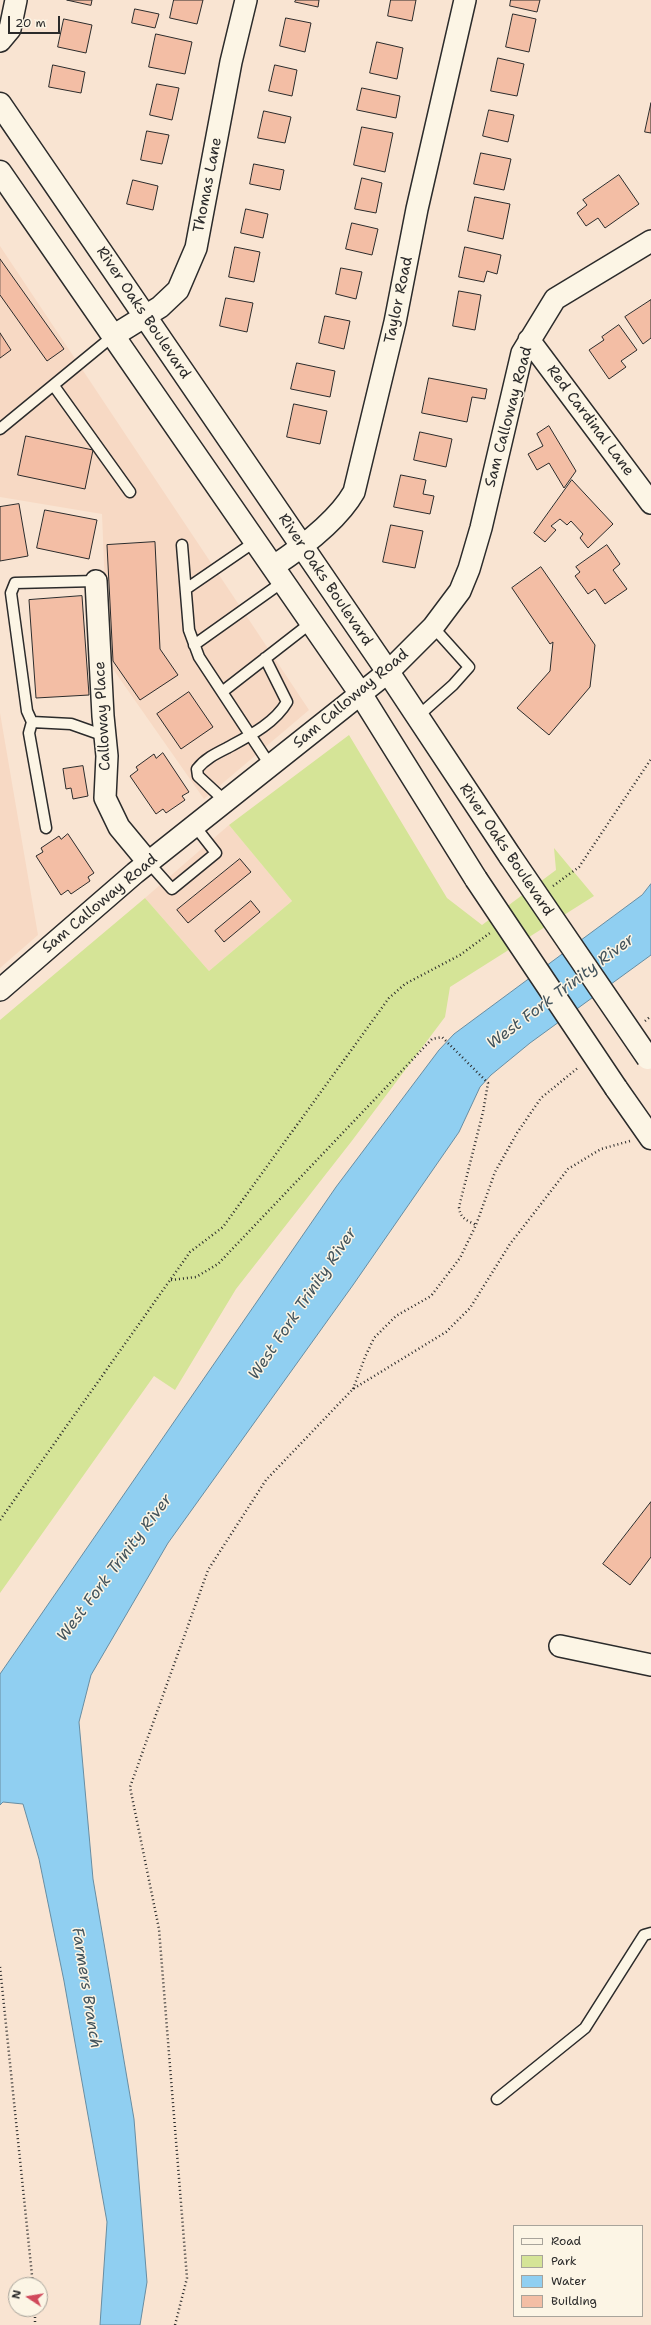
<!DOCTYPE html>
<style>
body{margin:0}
#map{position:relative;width:651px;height:2325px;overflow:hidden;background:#f9e4d2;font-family:"Shantell Sans",sans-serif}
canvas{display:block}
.legend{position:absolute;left:513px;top:2225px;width:130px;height:92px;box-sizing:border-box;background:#fcf5e5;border:1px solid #a8a49b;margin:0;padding:5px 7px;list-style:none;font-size:12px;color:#2b2b2b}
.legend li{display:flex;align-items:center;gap:8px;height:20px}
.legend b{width:20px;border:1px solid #a8a49b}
.north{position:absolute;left:8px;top:2277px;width:40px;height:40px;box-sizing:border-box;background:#fcf5e5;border:1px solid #a8a49b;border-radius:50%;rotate:282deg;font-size:11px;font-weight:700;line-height:16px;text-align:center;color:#2b2b2b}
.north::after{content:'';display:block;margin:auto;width:14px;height:18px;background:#d1495b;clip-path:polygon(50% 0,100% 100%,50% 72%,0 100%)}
.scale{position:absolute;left:8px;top:16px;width:52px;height:18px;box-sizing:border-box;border:2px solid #2b2b2b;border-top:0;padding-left:5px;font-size:12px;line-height:14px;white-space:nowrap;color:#2b2b2b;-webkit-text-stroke:3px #fcf5e5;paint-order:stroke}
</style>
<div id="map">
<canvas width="651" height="2325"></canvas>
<ul class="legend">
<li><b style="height:5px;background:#fcf5e5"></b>Road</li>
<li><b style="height:11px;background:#d5e497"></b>Park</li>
<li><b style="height:11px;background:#90cff1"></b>Water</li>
<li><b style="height:11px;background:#f3bea5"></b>Building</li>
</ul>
<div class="north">N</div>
<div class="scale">20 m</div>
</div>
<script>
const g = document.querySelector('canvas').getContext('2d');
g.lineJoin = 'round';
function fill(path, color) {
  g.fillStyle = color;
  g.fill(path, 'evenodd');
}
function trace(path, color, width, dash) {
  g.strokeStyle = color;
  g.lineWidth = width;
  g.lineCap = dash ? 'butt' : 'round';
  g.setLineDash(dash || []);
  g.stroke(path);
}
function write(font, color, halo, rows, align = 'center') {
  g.font = font + ' "Shantell Sans",sans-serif';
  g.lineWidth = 3;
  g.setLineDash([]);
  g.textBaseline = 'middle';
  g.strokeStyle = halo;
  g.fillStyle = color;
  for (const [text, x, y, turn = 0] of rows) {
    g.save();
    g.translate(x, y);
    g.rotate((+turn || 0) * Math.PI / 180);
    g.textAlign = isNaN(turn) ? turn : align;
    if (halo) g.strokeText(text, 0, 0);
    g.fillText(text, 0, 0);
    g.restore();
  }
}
fill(new Path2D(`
 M0 246 309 710 204 799 108 662 102 514 0 497Z
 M0 713 38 935 0 968Z
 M229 825 292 901 209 971 145 898Z`), '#f7d9c4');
fill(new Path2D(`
 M349 735 447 898 482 925 556 870 554 848 594 896 450 987 445 1017 351 1142 236 1289 175 1390 154 1376 0 1593V1020L145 898 209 971 292 901 229 825Z`), '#d5e497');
const water = new Path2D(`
 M651 884V955L530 1043 491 1075 480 1087 459 1132 353 1285 168 1543 91 1675 79 1722 93 1879 134 2119 147 2282 140 2325H100L107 2222 64 1981 39 1859 23 1804 3 1802 0 1805V1674L336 1187 439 1050 454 1034 642 895Z`);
fill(water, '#90cff1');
trace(water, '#688da2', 1);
const building = new Path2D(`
 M67 0H92L91 5Z
 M174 0H203L197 24 170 18Z
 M296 0H319L318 7 295 2Z
 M391 0H416L412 21 388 16Z
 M511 0H540L537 12 510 6Z
 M135 9 159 14 155 28 132 23Z
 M513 14 536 19 529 52 506 47Z
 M286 18 311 23 305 52 280 46Z
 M64 19 92 25 86 53 58 47Z
 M156 34 192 42 185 74 149 67Z
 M377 42 403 48 397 79 370 73Z
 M498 58 524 64 517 96 491 91Z
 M53 65 85 72 81 93 49 87Z
 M275 65 297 70 292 96 269 91Z
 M157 84 179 88 172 120 150 115Z
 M362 88 400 96 396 118 357 110Z
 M651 103V133L645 132Z
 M489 110 514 115 508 142 483 136Z
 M264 111 291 117 285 143 258 138Z
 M362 127 393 133 385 172 354 165Z
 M147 131 169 135 162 164 141 160Z
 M481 153 511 159 504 190 474 184Z
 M254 164 284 170 280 190 250 184Z
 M619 175 639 204 605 228 598 218 586 226 577 213 587 205 583 200Z
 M362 178 382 183 376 213 355 209Z
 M133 180 158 186 153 210 127 204Z
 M475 197 510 204 503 239 468 231Z
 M246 209 268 214 263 238 241 233Z
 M352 223 378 229 372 255 346 249Z
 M235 247 260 252 254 282 229 277Z
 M465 247 501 255 497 274 487 271 484 282 459 277Z
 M0 259 64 349 47 361 0 295Z
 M341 268 362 272 356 299 336 294Z
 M459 291 481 295 475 330 453 326Z
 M226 298 253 303 247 332 220 326Z
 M651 300V338L643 344 625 317Z
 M325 316 350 321 344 349 319 343Z
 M619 325 637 350 621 361 626 367 609 379 589 350 604 340 602 337Z
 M0 333 11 350 0 358Z
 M297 363 335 371 330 397 291 389Z
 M429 378 487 389 485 399 472 397 467 422 422 413Z
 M294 404 327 411 320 444 287 437Z
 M549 426 576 471 564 488 549 463 537 470 528 454 543 446 537 434Z
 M420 432 452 439 446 467 414 460Z
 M26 436 93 450 85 489 18 475Z
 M401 475 426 480 423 494 434 496 430 514 394 507Z
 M572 480 613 524 588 548 580 538 583 534 571 521 567 525 560 519 551 526 556 530 545 542 534 533Z
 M19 504 28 556 0 561V507Z
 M45 510 97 520 89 559 37 548Z
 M391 525 423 531 415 568 383 562Z
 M155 542 160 649 178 675 140 700 113 661 107 545Z
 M607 545 620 564 613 570 627 589 605 604 595 589 588 594 575 576 580 572 576 567Z
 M541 567 595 645 590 687 549 735 517 708 550 671 553 642 550 644 512 588Z
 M82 596 89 695 36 698 29 600Z
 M189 692 213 727 181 749 157 714Z
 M163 753 189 792 182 796 185 800 166 813 163 809 156 814 130 776 138 770 136 767 154 754 156 758Z
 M83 766 88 796 73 799 71 788 66 789 63 769Z
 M68 834 94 873 88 877 90 881 71 894 68 890 61 895 36 856 43 852 41 848 59 836 61 839Z
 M240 859 251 872 188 923 177 910Z
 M251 901 260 912 224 942 215 931Z
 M651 1502V1557L630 1585 603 1564Z`);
fill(building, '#f3bea5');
trace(building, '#2b2b2b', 1);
const lane = new Path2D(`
 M54 386 130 492
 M0 429 113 336
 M182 545 189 630 199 657 270 765
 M186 589 256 541
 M194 645 284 581
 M222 692 312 622
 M417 717 453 685 469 667 433 627
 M32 722 27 711 11 593 15 583 96 581
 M225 801 198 776 197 769C205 759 215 754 227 748 249 736 274 724 287 702L265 658
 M46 828 29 733 32 722 71 724 105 736
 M148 862 172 889 216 853 194 825
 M497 2099 585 2028 644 1935 651 1933`);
const street = new Path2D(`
 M0 41 10 29 16 0
 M113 336 160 307 178 290 196 248 231 62 246 0
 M529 340 651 503
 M274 566C301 548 338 520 354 492L395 322 417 209 465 0
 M96 581 103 716 107 756 105 798 119 827 148 862
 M0 990 135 873 388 672 433 627 460 591 469 569 481 528 522 353 555 299 651 241
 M560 1646 651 1665`);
const primary = new Path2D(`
 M0 104 388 672 510 856
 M0 172 360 693 476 879
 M616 1088 651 1138`);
trace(lane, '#2b2b2b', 13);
trace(street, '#2b2b2b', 24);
trace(primary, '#2b2b2b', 25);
trace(new Path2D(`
 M553 886 579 867 651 759
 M645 1021 651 1016
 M171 1280 196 1277 218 1264 432 1039 442 1037 488 1083 483 1112 459 1207C460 1218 466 1220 476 1225
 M353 1389 365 1357 374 1338 396 1316 431 1296 460 1258 476 1225 495 1172 517 1133 541 1098 579 1067
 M0 1520 190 1252 223 1227 389 998 405 984 460 955 490 933
 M0 1967 33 2285
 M35 2309V2325
 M175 2325 187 2278 159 1929 130 1787 208 1570 266 1480 353 1389 446 1332 470 1308 510 1244 568 1169 601 1149 630 1141`), '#2b2b2b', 2.5, [1, 3]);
trace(lane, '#fcf5e5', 10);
trace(street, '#fcf5e5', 21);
trace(primary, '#fcf5e5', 22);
const primaryBridge = new Path2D(`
 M510 856 648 1058
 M476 879 616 1088`);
trace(primaryBridge, '#2b2b2b', 25, []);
trace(primaryBridge, '#fcf5e5', 22);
write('15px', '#2b2b2b', '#fcf5e5', [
 ["Thomas Lane",208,185,-79],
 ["Taylor Road",399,300,-78],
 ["River Oaks Boulevard",143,313,56],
 ["Sam Calloway Road",509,417,-75],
 ["Red Cardinal Lane",590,421,53],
 ["River Oaks Boulevard",325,580,56],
 ["Sam Calloway Road",351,699,-40],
 ["Calloway Place",103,716,-93],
 ["River Oaks Boulevard",506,850,56],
 ["Sam Calloway Road",100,904,-40]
]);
write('italic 16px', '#44545c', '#fcf5e5', [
 ["West Fork Trinity River",561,992,-37],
 ["West Fork Trinity River",303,1304,-56],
 ["West Fork Trinity River",115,1568,-53],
 ["Farmers Branch",86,1988,81]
]);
</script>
